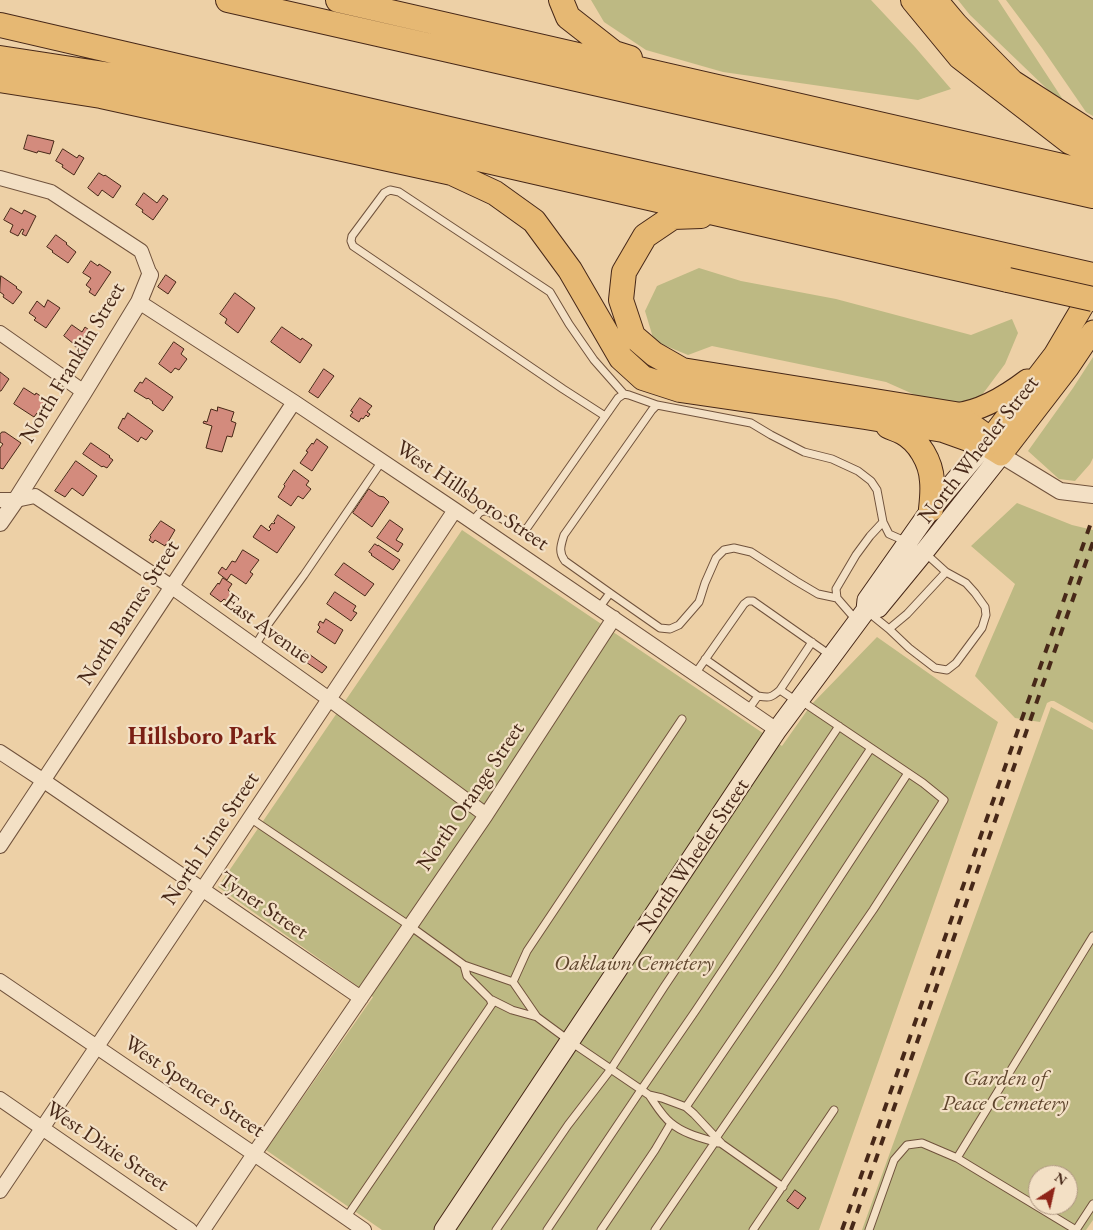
<!DOCTYPE html>
<style>
body{margin:0}
#map{position:relative;width:1093px;height:1230px;overflow:hidden;background:#edd0a6;font-family:"EB Garamond",serif}
canvas{display:block}
.north{position:absolute;left:1028px;top:1165px;width:50px;height:50px;box-sizing:border-box;background:#f3e0c5;border:1px solid #ae9680;border-radius:50%;rotate:35deg;font-size:14px;font-weight:700;line-height:20px;text-align:center;color:#472818}
.north::after{content:'';display:block;margin:auto;width:18px;height:22px;background:#8f2418;clip-path:polygon(50% 0,100% 100%,50% 72%,0 100%)}
</style>
<div id="map">
<canvas width="1093" height="1230"></canvas>
<div class="north">N</div>
</div>
<script>
const g = document.querySelector('canvas').getContext('2d');
g.lineJoin = 'round';
function fill(path, color) {
  g.fillStyle = color;
  g.fill(path, 'evenodd');
}
function trace(path, color, width, dash) {
  g.strokeStyle = color;
  g.lineWidth = width;
  g.lineCap = dash ? 'butt' : 'round';
  g.setLineDash(dash || []);
  g.stroke(path);
}
function write(font, color, halo, rows, align = 'center') {
  g.font = font + ' "EB Garamond",serif';
  g.lineWidth = 4.5;
  g.setLineDash([]);
  g.textBaseline = 'middle';
  g.strokeStyle = halo;
  g.fillStyle = color;
  for (const [text, x, y, turn = 0] of rows) {
    g.save();
    g.translate(x, y);
    g.rotate((+turn || 0) * Math.PI / 180);
    g.textAlign = isNaN(turn) ? turn : align;
    if (halo) g.strokeText(text, 0, 0);
    g.fillText(text, 0, 0);
    g.restore();
  }
}
fill(new Path2D(`
 M591 0H871L915 47 951 89 918 100 723 72 646 50 604 22Z
 M958 0H998L1071 112 970 15Z
 M1006 0H1093V116L1086 112 1042 48Z
 M699 268 741 281 836 299 971 335 1012 319 1018 333 1005 364 979 399 954 406 922 398 886 382 712 346 688 355 654 341 645 311 657 286Z
 M1093 357V458L1090 464 1075 481 1059 479 1028 451 1073 388Z
 M1017 503 1072 525 1093 530V723L1054 701H1051L1047 703 1040 722 1015 718 975 676 1015 584 971 546Z
 M462 530 782 746 811 705 877 637 998 722 819 1230H382L266 1150 373 997 218 887Z
 M1051 707 1093 730V1220L1086 1230H862ZM1038 1175H1068V1205H1038Z`), '#bdb983');
const building = new Path2D(`
 M28 135 54 141 50 154 38 151 37 153 24 149Z
 M63 149 77 158 79 155 84 158 74 175 62 167 63 165 56 161Z
 M99 173 104 176 105 175 121 186 113 198 102 190 98 196 88 188Z
 M144 193 157 203 163 195 168 199 153 220 142 212 143 210 136 205Z
 M11 208 22 214 24 210 36 216 26 236 22 234 24 230 22 229 18 236 10 232 13 225 4 220Z
 M56 235 67 243 66 244 76 252 68 263 52 252 53 251 47 247Z
 M91 261 98 266 99 264 111 272 95 296 89 292 91 289 86 285 91 278 83 273Z
 M166 275 176 282 168 294 158 287Z
 M1 276 17 287 16 288 22 292 13 304 3 297 4 295 0 292Z
 M235 293 255 308 238 333 225 323 227 319 220 314Z
 M48 300 60 308 46 328 34 320 36 318 29 313 37 301 44 307Z
 M72 325 82 332 85 327 96 335 78 362 72 358 79 349 73 345 74 344 64 336Z
 M282 327 301 340 302 338 312 345 300 363 271 342Z
 M174 342 184 349 181 354 187 359 179 370 175 368 171 373 159 364Z
 M324 369 334 376 318 398 309 392Z
 M0 372 9 379 1 391H0Z
 M146 378 173 397 163 411 152 403 153 402 148 398 147 399 134 391 140 382 142 383Z
 M24 388 35 395 36 393 48 401 38 414 37 413 34 417 14 404Z
 M360 398 372 406 367 412 370 414 368 417 366 415 363 419 361 418 359 422 350 416 353 412 351 411Z
 M218 407 234 412 231 421 236 423 232 437 227 436 222 452 206 448 212 426 203 423 204 421 207 422 211 409 217 411Z
 M128 413 153 431 146 440 141 437 138 442 118 428 123 418 124 419Z
 M2 432H5L21 443 3 469 0 468V448L3 444 0 442V435Z
 M317 439 328 447 312 471 300 463 308 452 306 451 312 443 313 444Z
 M91 443 110 456 109 457 113 460 107 468 103 466 102 467 83 454Z
 M76 461 97 476 83 496 72 488 65 497 55 491Z
 M294 470 309 481 306 485 311 489 303 499 298 496 291 506 278 497 285 486 284 485Z
 M369 489 379 496 384 497 389 502 372 527 353 513Z
 M278 515 295 527 277 553 253 537 261 525 269 531 271 529 269 527 272 523 274 524 275 523 274 522Z
 M390 520 403 529 396 540 403 544 398 552 377 538Z
 M161 521 175 530 168 542 169 543 168 545 166 544 165 546 155 540 153 543 149 540 151 537 150 536Z
 M375 544 378 546V545L400 560 393 570 371 555 372 554 369 552Z
 M243 550 259 560 250 572 253 574 246 584 231 574 227 580 218 573 222 567 226 570 232 561 235 562Z
 M344 563 374 584 365 596 335 575Z
 M223 578 232 584 228 590 229 591 237 597 232 605 224 599 221 602 210 594 218 583 219 584Z
 M335 592 356 606 353 611 357 613 351 621 327 604Z
 M326 619 343 630 335 644 317 632 320 627 318 625 320 621 323 623Z
 M302 649 327 667 322 673 297 656Z
 M795 1190 806 1198 798 1209 787 1201Z`);
fill(building, '#d38b7d');
trace(building, '#472818', 1);
const service = new Path2D(`
 M605 416 563 389 353 246 351 241 352 236 384 193 390 190 399 192 550 292 569 324 594 360 624 394
 M473 522C477 516 479 510 487 511L523 530 527 528 618 398 624 394 629 395 657 405
 M610 593 660 628 670 629 679 625 699 602 705 583 716 558 724 550 734 548 751 552 796 581 818 594 837 598
 M599 608 610 593 565 561C558 552 561 545 564 535L652 410 657 405 751 423 771 435 804 452 832 459 858 471 871 481 877 490 883 522 889 534 905 541
 M868 612 889 629 907 614 946 572
 M857 621 837 598 836 589 856 555 870 536 883 522
 M889 629 909 648 935 668 947 670 956 663 982 628 986 615 985 607 975 593 966 583 946 572 924 552
 M255 646 269 623 304 575 382 461
 M705 659 758 696 748 710
 M695 674 744 604 748 601H753L830 655
 M780 690 812 642
 M758 696C769 698 771 698 780 690L798 702
 M250 818 410 926 464 965 513 982 537 1017 571 1042 649 1095 662 1098 686 1107 694 1114 722 1144 783 1187
 M464 965 467 976 490 999 512 1010 537 1017
 M513 982 527 951 682 719
 M649 1095C656 1105 662 1116 671 1123 684 1134 702 1138 718 1143
 M686 1107 778 972 908 773
 M716 1138 873 910 944 800 923 783 800 700
 M346 1218 492 1004 490 999
 M496 1230 568 1125 611 1069 664 987 839 726
 M547 1230 641 1090 696 1010 871 748
 M601 1230 655 1150 671 1123
 M655 1230 715 1142
 M753 1230 834 1110
 M869 1230 894 1160 907 1145 922 1143 957 1158
 M1076 1230 957 1158 1093 936
 M1076 1230 1093 1204`);
const minor = new Path2D(`
 M0 178 51 192 141 251 150 275
 M139 302 294 402 455 510 777 730
 M0 333 84 392
 M0 500H16L35 496 172 587 329 699 486 815
 M0 752 44 781 361 998
 M0 846 294 402
 M0 981 254 1154 364 1230
 M0 1099 190 1230
 M0 1191 202 890 455 510
 M203 1230 254 1154 486 815 614 618`);
const tertiary = new Path2D(`
 M1001 455 1060 491 1093 495
 M0 523 16 500 84 392 139 302 150 275`);
const secondary = new Path2D(`
 M866 610 878 608 924 552 1001 455
 M444 1230 777 730 866 610 867 600 931 509 985 445`);
const primary = new Path2D(`
 M1093 289 1054 355 985 445 1001 455 1068 368 1093 331
 M955 414C982 411 1006 396 1027 380`);
const motorway = new Path2D(`
 M228 0 1093 196
 M338 0 1093 173
 M561 0 568 17 614 53 630 58
 M913 0 960 57 1070 142 1093 153
 M935 0 956 25 1012 82 1093 134
 M0 25 570 157 1093 275
 M0 58 111 75 1008 280
 M0 80 101 96 452 173 495 193 534 221 570 270 621 358 643 378 680 390 865 417 943 430 985 445
 M701 216 673 217 645 236 624 272 621 300 633 336 654 354 682 370 955 414 983 434V438
 M888 426C892 428 898 430 902 432 919 441 931 462 932 481 933 490 932 500 931 509`);
trace(service, '#70523c', 9);
trace(minor, '#70523c', 16);
trace(tertiary, '#70523c', 18);
trace(secondary, '#472818', 21);
trace(primary, '#472818', 23);
trace(motorway, '#472818', 26);
trace(service, '#f3e0c5', 7);
trace(minor, '#f3e0c5', 14);
trace(tertiary, '#f3e0c5', 16);
trace(secondary, '#f3e0c5', 19);
trace(primary, '#e6b873', 21);
trace(motorway, '#e6b873', 24);
trace(new Path2D(`
 M842 1230 1093 517
 M851 1230 1093 542`), '#472818', 4, [9, 9]);
const motorwayBridge = new Path2D(`
 M1008 280 1093 299`);
trace(motorwayBridge, '#472818', 26, []);
trace(motorwayBridge, '#e6b873', 24);
write('22px', '#472818', '#f3e0c5', [
 ["North Franklin Street",73,363,-59],
 ["North Wheeler Street",979,450,-52],
 ["West Hillsboro Street",472,496,34],
 ["North Barnes Street",129,613,-57],
 ["East Avenue",267,629,36],
 ["North Orange Street",471,797,-56],
 ["North Lime Street",211,839,-56],
 ["North Wheeler Street",694,856,-56],
 ["Tyner Street",263,906,34],
 ["West Spencer Street",194,1087,34],
 ["West Dixie Street",107,1147,34]
]);
write('italic 22px', '#5f452d', '#f3e0c5', [
 ["Oaklawn Cemetery",634,964],
 ["Garden of",1005,1079],
 ["Peace Cemetery",1005,1104]
]);
write('bold 24px', '#7a1f14', '#f3e0c5', [
 ["Hillsboro Park",202,737]
]);
</script>
